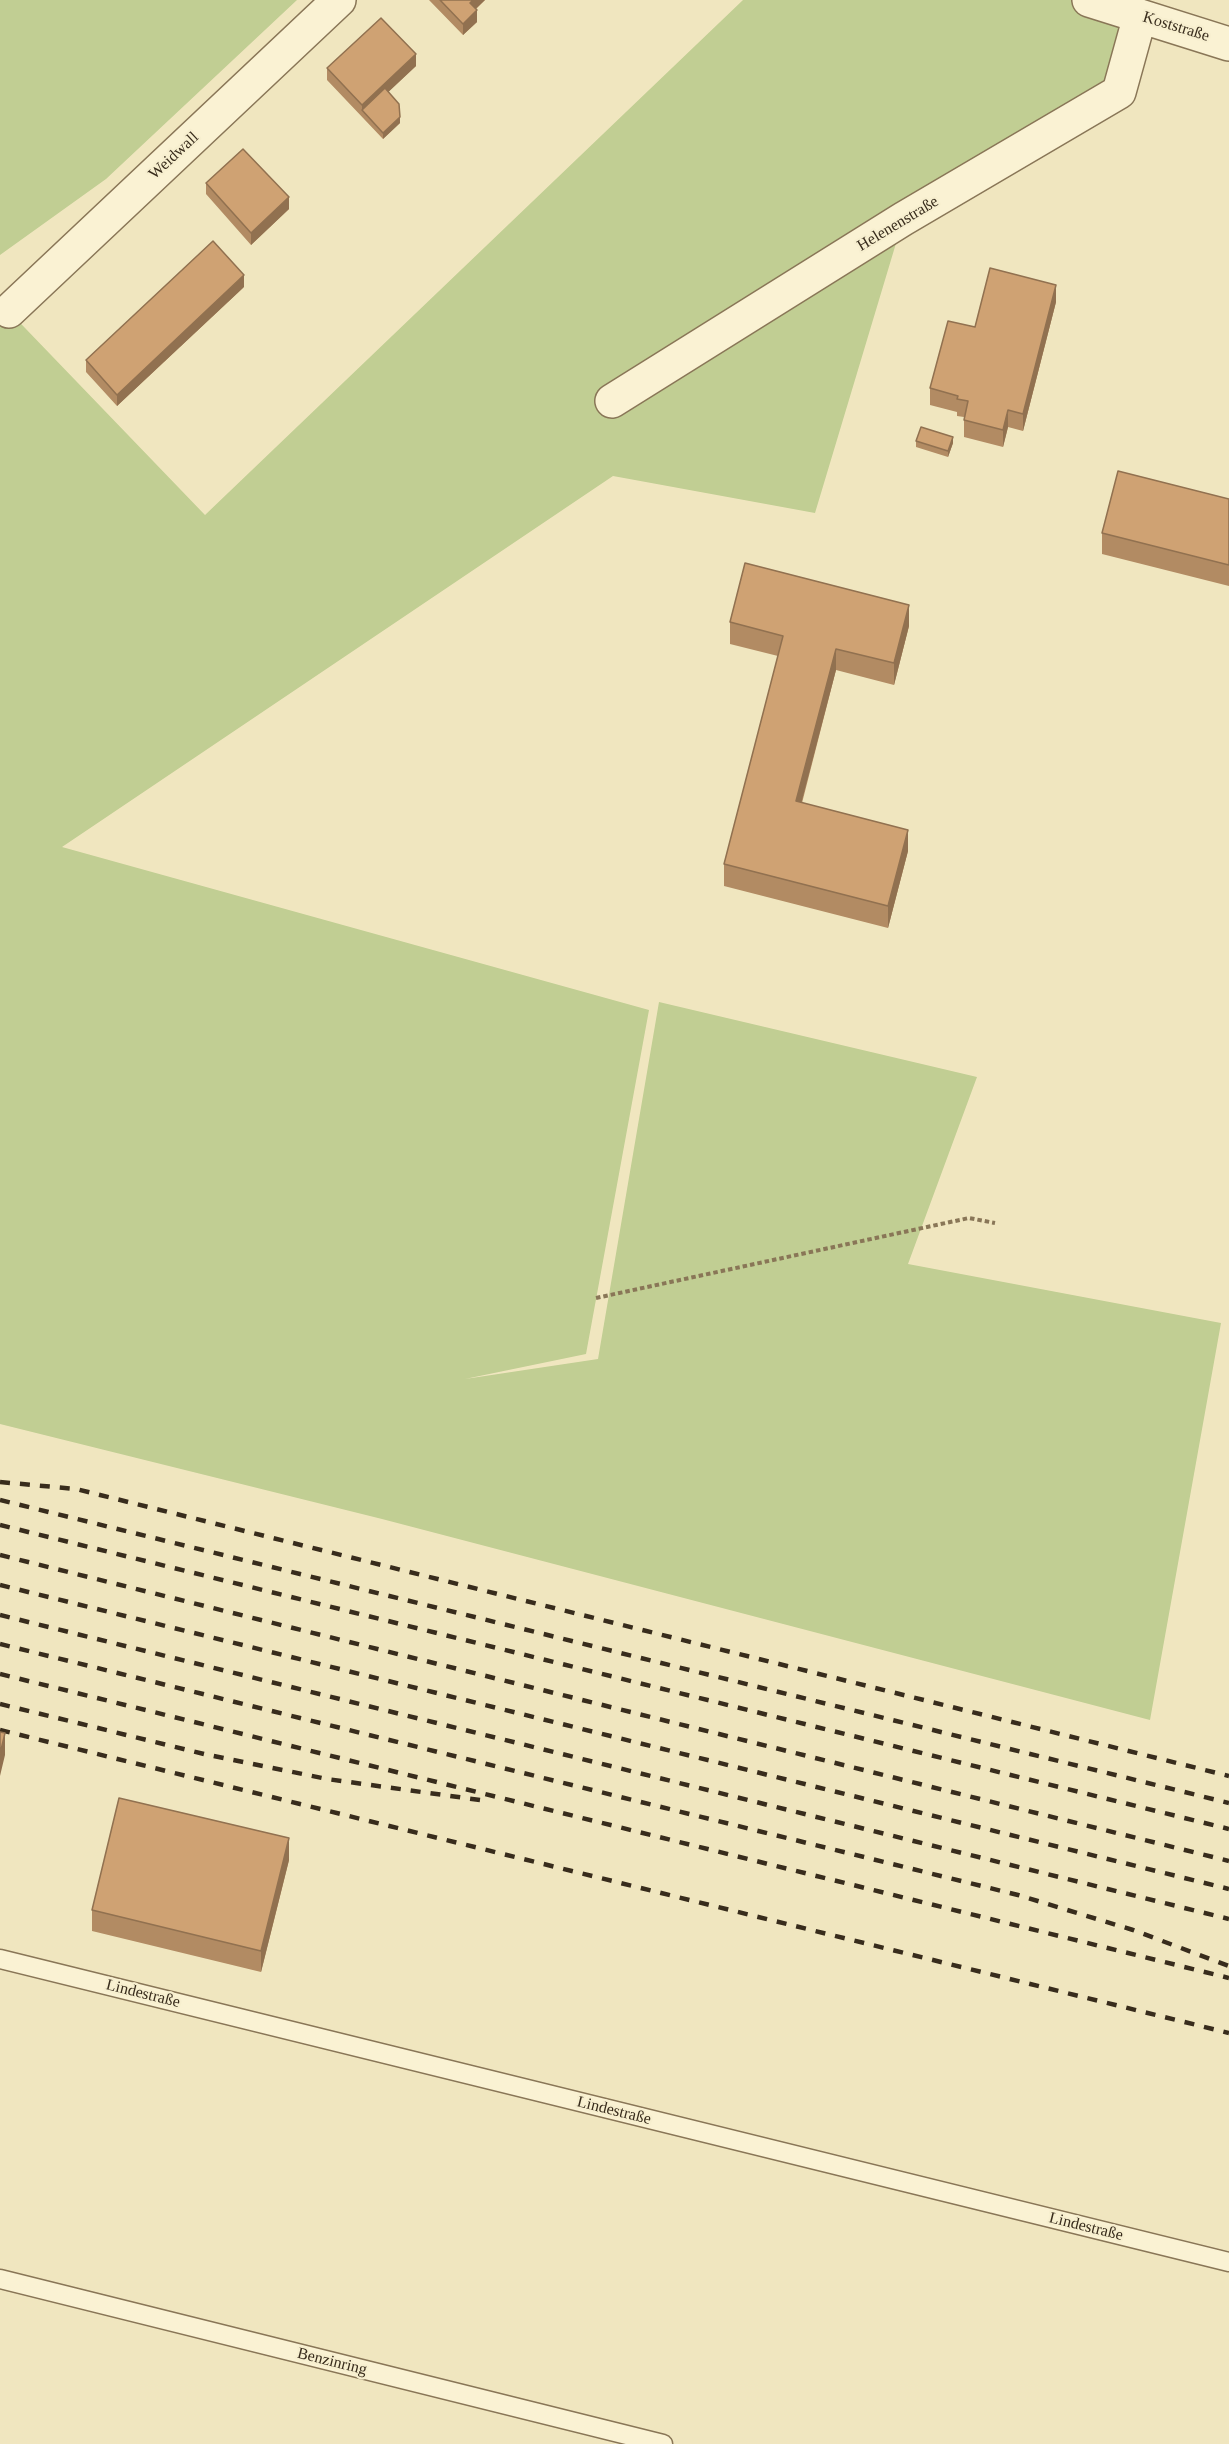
<!DOCTYPE html>
<meta charset="utf-8">
<style>
body{margin:0}
canvas{display:block;background:#f0e6bf}
</style>
<canvas width="1229" height="2444"></canvas>
<script>
const g = document.querySelector('canvas').getContext('2d');
g.lineJoin = 'round';
function fill(path, color) {
  g.fillStyle = color;
  g.fill(path, 'evenodd');
}
function trace(path, color, width, dash) {
  g.strokeStyle = color;
  g.lineWidth = width;
  g.lineCap = dash ? 'butt' : 'round';
  g.setLineDash(dash || []);
  g.stroke(path);
}
function write(font, color, halo, rows, align = 'center') {
  g.font = font + ' "Times New Roman",serif';
  g.lineWidth = 4.5;
  g.setLineDash([]);
  g.textBaseline = 'middle';
  g.strokeStyle = halo;
  g.fillStyle = color;
  for (const [text, x, y, turn = 0] of rows) {
    g.save();
    g.translate(x, y);
    g.rotate((+turn || 0) * Math.PI / 180);
    g.textAlign = isNaN(turn) ? turn : align;
    if (halo) g.strokeText(text, 0, 0);
    g.fillText(text, 0, 0);
    g.restore();
  }
}
fill(new Path2D(`
 M0 0H297L106 179 0 255Z
 M743 0H1089L1140 16 1119 92 903 220 815 513 613 476 62 847 649 1010 586 1354 465 1379 598 1359 659 1002 977 1077 908 1264 1221 1323 1150 1720 382 1519 0 1424V302L205 515Z`), '#c1ce93');
const lane = new Path2D(`
 M0 1959 1229 2262
 M0 2279 663 2444`);
const street = new Path2D(`
 M1089 0 1229 44
 M9 311 339 0
 M612 401 903 219 1119 92 1140 16`);
trace(lane, '#897657', 21);
trace(street, '#897657', 36);
trace(new Path2D(`
 M596 1298 969 1218 995 1223`), '#897657', 4, [4.5, 3]);
trace(lane, '#faf2d3', 18);
trace(street, '#faf2d3', 33);
trace(new Path2D(`
 M0 1482 76 1489 1229 1776
 M0 1500 1229 1803
 M0 1525 1229 1829
 M0 1555 1229 1861
 M0 1585 1229 1889
 M0 1615 1229 1919
 M0 1644 1018 1895 1133 1930 1229 1966
 M0 1674 1229 1978
 M0 1704 204 1754 327 1779 487 1801
 M0 1730 1229 2033`), '#382c1c', 4.5, [10, 10]);
fill(new Path2D(`
 M429 0H485L476 9 477 22 463 35Z
 M416 66 388 92 400 123 383 139 327 80V68Z
 M206 183 289 209 251 245 206 194Z
 M244 287 117 406 86 372V360Z
 M1056 302 1023 431 1008 427 1003 447 964 437V417L957 416V412L930 405V388L975 327Z
 M916 441 953 443 948 457 916 447Z
 M1229 499V586L1102 554V533Z
 M730 622 909 626 894 685 836 670 802 803 908 851 888 928 724 886V864L778 656 730 644Z
 M289 1860 261 1972 92 1931V1910Z`), '#b28b63');
fill(new Path2D(`
 M473 0H485L470 14V3Z
 M477 10V22L463 35V24Z
 M416 54V66L365 114 362 110V117V105Z
 M400 117V123L383 139V133Z
 M289 197V209L251 245V233Z
 M244 275V287L117 406V395Z
 M1056 285V302L1023 431V414Z
 M1008 410V427L1003 447V430Z
 M953 437V443L948 457V451Z
 M909 605V626L894 685V663Z
 M836 649V670L796 823V801Z
 M908 830V851L888 928V906Z
 M5 1733V1755L0 1776V1754Z
 M289 1838V1860L261 1972V1951Z`), '#917150');
const building = new Path2D(`
 M440 0H473L470 3 477 10 463 24Z
 M381 18 416 54 362 105 327 68Z
 M385 88 399 104 400 117 383 133 362 110Z
 M243 149 289 197 251 233 206 183Z
 M213 241 244 275 117 395 86 360Z
 M990 268 1056 285 1023 414 1008 410 1003 430 964 420 968 401 957 399 958 396 930 388 948 321 975 327Z
 M921 427 953 437 948 451 916 441Z
 M1118 471 1229 499V565L1102 533Z
 M745 563 909 605 894 663 836 649 796 801 908 830 888 906 724 864 783 636 730 622Z
 M0 1732 5 1733 0 1754Z
 M119 1798 289 1838 261 1951 92 1910Z`);
fill(building, '#cfa273');
trace(building, '#917150', 1.5);
write('16px', '#382c1c', '#f7efcf', [
 ["Koststraße",1176,27,17],
 ["Weidwall",174,156,-43],
 ["Helenenstraße",898,224,-31],
 ["Lindestraße",143,1994,14],
 ["Lindestraße",614,2111,14],
 ["Lindestraße",1086,2227,14],
 ["Benzinring",332,2362,14]
]);
</script>
